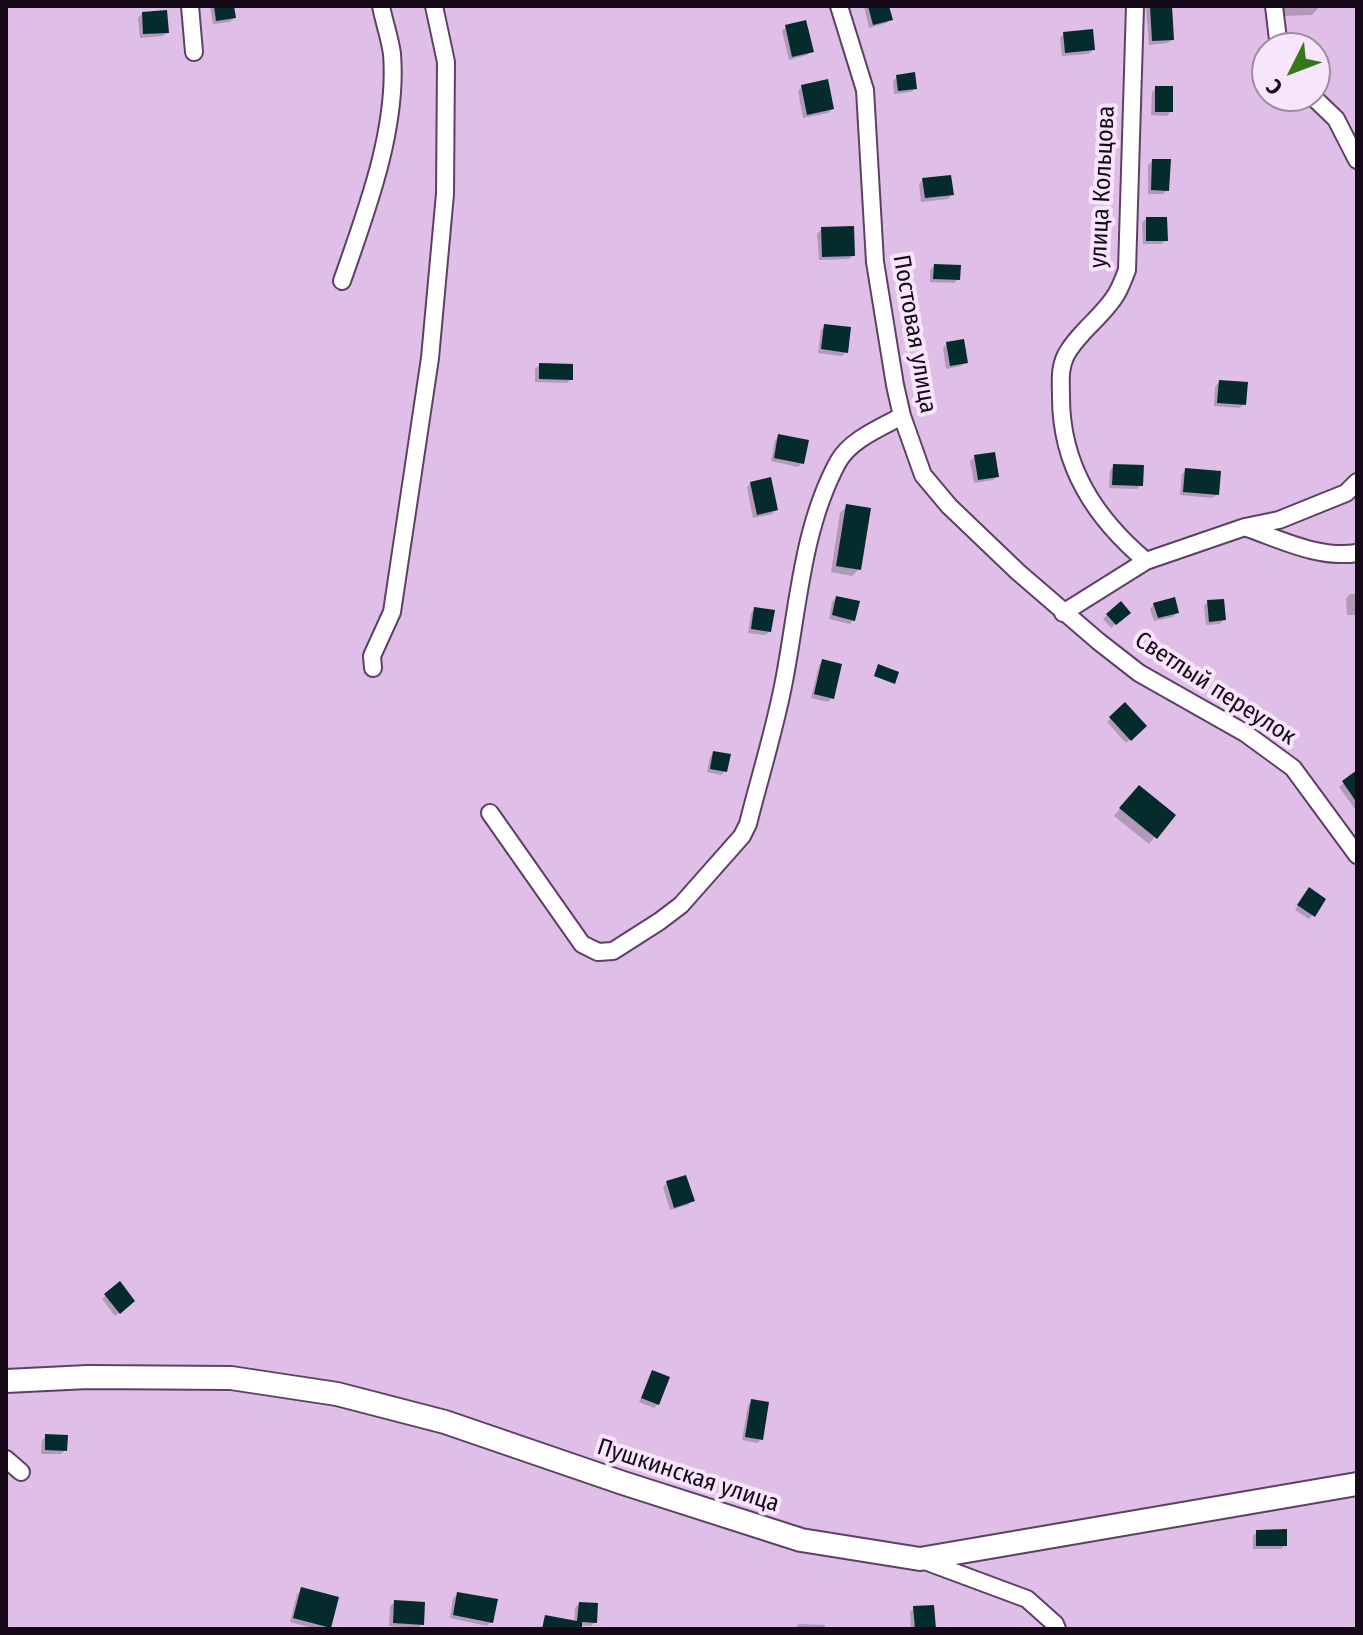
<!DOCTYPE html>
<meta charset="utf-8">
<style>
body{margin:0}
#map{position:relative;width:1363px;height:1635px;overflow:hidden;background:#dfbee8;font-family:"Fira Sans Condensed",sans-serif}
canvas{display:block}
.frame{position:absolute;inset:0;border:8px solid #150918;pointer-events:none}
.north{position:absolute;left:1251px;top:32px;width:80px;height:80px;box-sizing:border-box;background:#f6e5fb;border:2px solid #9c8da0;border-radius:50%;rotate:228deg;font-size:22px;font-weight:700;line-height:32px;text-align:center;color:#150918}
.north::after{content:'';display:block;margin:auto;width:28px;height:36px;background:#34781a;clip-path:polygon(50% 0,100% 100%,50% 72%,0 100%)}
</style>
<div id="map">
<canvas width="1363" height="1635"></canvas>
<div class="frame"></div>
<div class="north">С</div>
</div>
<script>
const g = document.querySelector('canvas').getContext('2d');
g.lineJoin = 'round';
function fill(path, color) {
  g.fillStyle = color;
  g.fill(path, 'evenodd');
}
function trace(path, color, width, dash) {
  g.strokeStyle = color;
  g.lineWidth = width;
  g.lineCap = dash ? 'butt' : 'round';
  g.setLineDash(dash || []);
  g.stroke(path);
}
function write(font, color, halo, rows, align = 'center') {
  g.font = font + ' "Fira Sans Condensed",sans-serif';
  g.lineWidth = 8;
  g.setLineDash([]);
  g.textBaseline = 'middle';
  g.strokeStyle = halo;
  g.fillStyle = color;
  for (const [text, x, y, turn = 0] of rows) {
    g.save();
    g.translate(x, y);
    g.rotate((+turn || 0) * Math.PI / 180);
    g.textAlign = isNaN(turn) ? turn : align;
    if (halo) g.strokeText(text, 0, 0);
    g.fillText(text, 0, 0);
    g.restore();
  }
}
fill(new Path2D(`
 M210 6H232L234 18 230 22 213 24Z
 M864 6H887L890 19 886 23 869 28Z
 M1148 6H1170L1172 39 1168 43 1149 45 1146 8Z
 M1283 6H1318V8L1312 15 1283 16Z
 M142 14 167 32 163 36 140 38 138 18Z
 M786 27 811 51 807 55 789 60 782 31Z
 M1064 34 1093 49 1089 54 1062 56 1060 38Z
 M897 77 915 88 911 92 894 94 893 81Z
 M802 87 832 109 828 113 803 118 798 91Z
 M1156 88 1171 111 1167 116 1151 115 1152 92Z
 M1152 161 1167 190 1163 194H1148V165Z
 M923 180 952 194 948 199 921 202 919 184Z
 M1146 219 1166 240 1162 244H1143L1142 223Z
 M822 229 853 255 849 259 819 260 817 234Z
 M934 266 958 279 954 283 930 282V270Z
 M825 326 846 352 842 356 818 353 821 330Z
 M947 344 966 362 961 366 946 369 943 348Z
 M540 365 571 379 567 383 535 382V369Z
 M1219 382 1244 404 1240 408 1214 406 1215 387Z
 M779 436 802 463 798 467 771 461 775 440Z
 M975 457 997 476 993 480 974 483 970 461Z
 M1114 466 1141 485 1137 489 1109 488 1110 470Z
 M1186 470 1217 494 1213 498 1180 495 1182 474Z
 M751 483 776 510 772 514 753 518 747 487Z
 M847 506 859 569 852 576 831 572 840 513Z
 M1350 594H1357V615H1347L1346 599Z
 M836 598 854 620 850 624 829 619 832 602Z
 M1208 602 1224 619 1220 624 1206 625 1204 606Z
 M1154 604 1177 612 1173 617 1154 621 1150 609Z
 M755 609 770 631 765 635 748 633 751 613Z
 M1128 612 1111 628 1103 619 1107 615Z
 M823 661 832 698 828 702 811 698 819 665Z
 M1125 705 1144 726 1126 743 1107 722Z
 M714 753 725 771 721 775 707 772 710 757Z
 M1357 773V812L1339 787Z
 M1132 794 1173 816 1149 844 1114 816Z
 M1305 894 1313 915 1309 919 1295 910Z
 M667 1183 692 1200 688 1205 670 1210 663 1187Z
 M106 1295 129 1305 115 1316 102 1299Z
 M653 1372 658 1404 654 1408 639 1402Z
 M752 1401 761 1439 757 1443 742 1440 748 1405Z
 M46 1436 65 1450 61 1454H41L42 1441Z
 M1257 1532 1285 1545 1281 1549H1253V1536Z
 M301 1590 329 1627 327 1629H316L290 1622 297 1594Z
 M458 1594 491 1622 487 1626 450 1618 453 1598Z
 M395 1602 422 1624 418 1628 389 1626 390 1606Z
 M579 1604 595 1622 591 1626 574 1625 575 1608Z
 M914 1608 934 1629H911L910 1612Z
 M799 1624 825 1625V1629H794Z`), '#0003');
fill(new Path2D(`
 M214 6H234L236 18 216 21Z
 M868 6H889L893 20 873 25Z
 M1150 6H1172L1174 40 1152 41Z
 M167 10 169 33 143 34 142 12Z
 M806 20 814 52 792 57 785 25Z
 M1093 29 1095 50 1065 53 1063 32Z
 M915 72 917 89 898 91 896 75Z
 M828 79 834 109 807 115 801 85Z
 M1155 86H1173V112H1155Z
 M1152 159H1171L1169 191 1151 190Z
 M951 175 954 195 925 198 922 178Z
 M1146 217H1167L1168 241H1146Z
 M854 226 855 256 822 257 821 227Z
 M934 264 961 265 960 280 933 279Z
 M824 324 851 327 848 353 821 349Z
 M964 339 968 363 950 366 946 342Z
 M539 363 573 364V380L539 379Z
 M1219 380 1248 382 1246 405 1217 403Z
 M778 434 809 440 804 464 774 458Z
 M995 452 999 477 978 480 974 455Z
 M1113 464 1144 465 1143 486 1112 485Z
 M1185 468 1221 471 1219 495 1183 492Z
 M771 477 778 510 757 515 750 482Z
 M846 504 871 508 861 570 836 566Z
 M836 596 860 601 855 621 832 615Z
 M1175 597 1179 613 1158 618 1153 603Z
 M1224 599 1226 620 1209 622 1207 600Z
 M1121 601 1131 613 1116 625 1106 614Z
 M754 607 775 610 771 632 751 629Z
 M822 659 842 664 834 699 814 694Z
 M878 664 899 672 895 684 874 676Z
 M1125 702 1147 726 1131 741 1109 717Z
 M713 751 731 754 727 772 710 769Z
 M1357 770V803L1342 781Z
 M1139 785 1176 815 1157 839 1119 808Z
 M1309 887 1326 899 1315 917 1297 905Z
 M686 1175 695 1201 674 1208 666 1181Z
 M120 1281 135 1301 120 1314 104 1294Z
 M652 1370 670 1377 659 1405 641 1398Z
 M751 1399 769 1402 763 1440 745 1437Z
 M45 1434 68 1435 67 1451 45 1450Z
 M1287 1529V1546H1256V1530Z
 M301 1587 339 1597 331 1628 293 1618Z
 M457 1592 498 1599 493 1623 453 1615Z
 M394 1600 425 1602 424 1625 393 1623Z
 M579 1602 598 1603 597 1623 582 1622V1629H542L545 1615 577 1621Z
 M934 1605 936 1629H915L913 1606Z`), '#052b2d');
const street = new Path2D(`
 M190 6 194 52
 M839 6 865 90 875 262 895 385 902 416 923 475 949 506 1018 572 1098 641 1139 673 1245 733 1293 768 1357 855
 M1135 6 1127 270C1124 278 1121 286 1117 293 1104 316 1079 331 1066 355 1059 369 1061 382 1061 397 1061 466 1095 518 1146 561
 M1274 6 1279 48
 M1312 96 1336 119 1357 160
 M342 281C366 212 398 129 392 54 390 38 384 22 381 6
 M1247 528C1282 540 1319 559 1357 553
 M1063 613 1146 561 1245 527 1279 520 1346 493 1357 482
 M373 668 372 656 392 612 430 358 445 194 446 62 434 6
 M490 813 582 944 598 952 613 951 660 921 681 905 742 836 748 824C760 776 775 729 784 681 798 609 802 528 838 462 850 440 880 428 902 416
 M6 1459 21 1472
 M922 1560 1027 1599 1055 1624 1057 1629`);
const secondary = new Path2D(`
 M6 1381 88 1377 231 1378 337 1394 445 1422 623 1483 801 1540 920 1559 1357 1484`);
trace(street, '#5d4165', 20);
trace(secondary, '#5d4165', 26);
trace(street, '#fff', 16);
trace(secondary, '#fff', 22);
write('24px', '#150918', '#f6e5fb', [
 ["улица Кольцова",1103,187,-87],
 ["Постовая улица",914,334,80],
 ["Светлый переулок",1215,689,33],
 ["Пушкинская улица",688,1476,18]
]);
</script>
